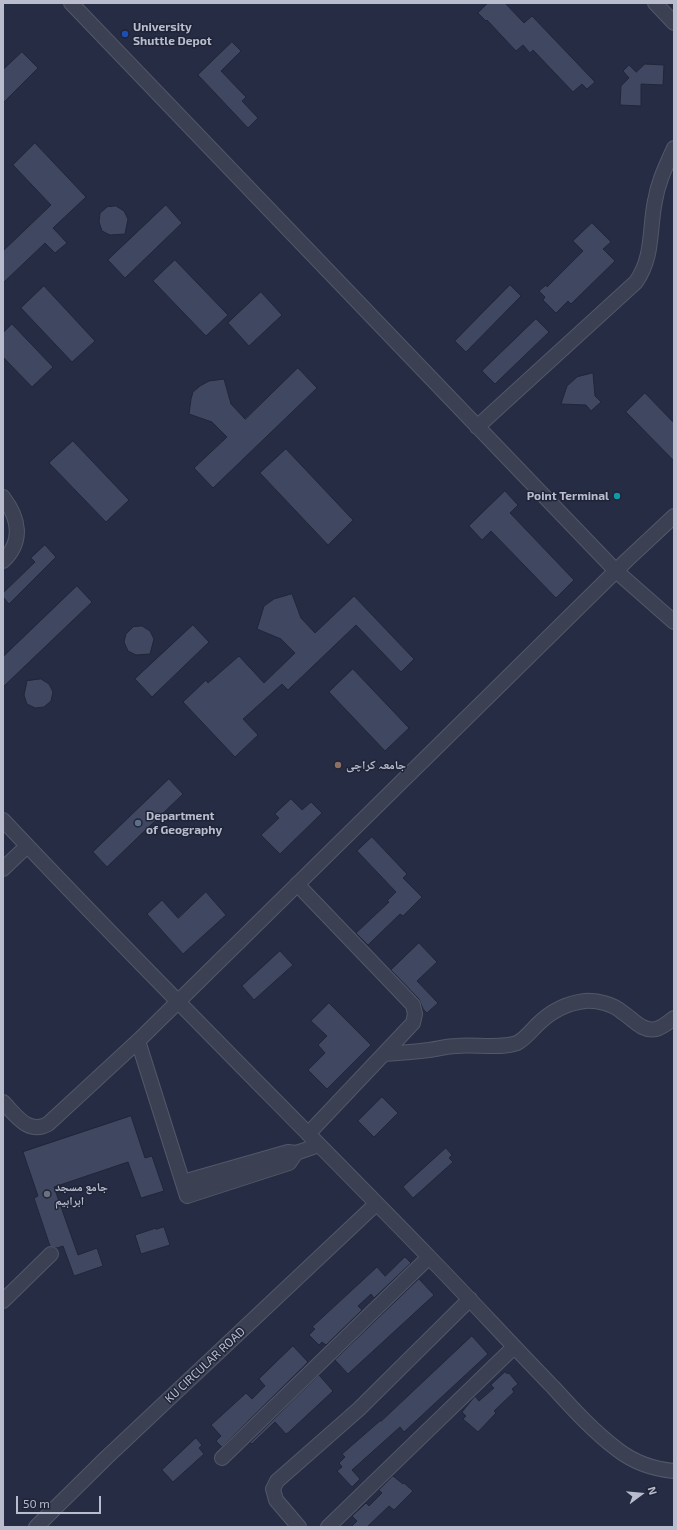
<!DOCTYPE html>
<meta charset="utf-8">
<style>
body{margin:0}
#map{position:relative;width:677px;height:1530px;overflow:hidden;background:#262c43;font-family:"Exo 2",sans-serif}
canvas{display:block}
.frame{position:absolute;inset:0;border:4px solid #b8bccc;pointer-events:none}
.north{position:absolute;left:621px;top:1474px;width:40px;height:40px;-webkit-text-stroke:3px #1f2438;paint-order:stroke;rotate:74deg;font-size:11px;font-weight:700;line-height:16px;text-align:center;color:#b8bccc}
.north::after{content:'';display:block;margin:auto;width:14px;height:18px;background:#b8bccc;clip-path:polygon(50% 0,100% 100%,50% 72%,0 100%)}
.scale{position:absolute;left:16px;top:1496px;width:85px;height:18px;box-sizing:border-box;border:2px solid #b8bccc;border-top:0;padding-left:5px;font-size:12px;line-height:14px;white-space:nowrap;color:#b8bccc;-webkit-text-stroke:3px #1f2438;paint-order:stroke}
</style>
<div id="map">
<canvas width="677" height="1530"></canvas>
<div class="frame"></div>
<div class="north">N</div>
<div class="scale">50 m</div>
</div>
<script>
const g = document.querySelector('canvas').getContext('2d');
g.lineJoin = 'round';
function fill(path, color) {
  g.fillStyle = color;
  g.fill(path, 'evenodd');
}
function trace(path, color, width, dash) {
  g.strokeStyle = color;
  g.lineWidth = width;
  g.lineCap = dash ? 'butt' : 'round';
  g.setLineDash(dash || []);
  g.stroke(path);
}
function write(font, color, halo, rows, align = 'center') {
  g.font = font + ' "Exo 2","Noto Naskh Arabic",sans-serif';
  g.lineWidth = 3;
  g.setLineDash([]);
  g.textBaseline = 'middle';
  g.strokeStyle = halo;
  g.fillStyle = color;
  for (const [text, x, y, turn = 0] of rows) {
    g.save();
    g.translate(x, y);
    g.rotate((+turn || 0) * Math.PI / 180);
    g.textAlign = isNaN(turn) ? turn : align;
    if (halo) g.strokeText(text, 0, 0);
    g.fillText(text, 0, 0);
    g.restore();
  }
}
const building = new Path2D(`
 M488 3H505L524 23 532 16 595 82 587 89 582 84 573 92 533 50 530 53 523 45 516 51 487 20 486 21 478 13Z
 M232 42 241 51 221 71 246 97 242 101 258 118 248 128 198 75Z
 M22 52 38 68 3 103V70Z
 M645 64 664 65 663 85 641 84V106L620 105 621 86 629 78 623 71 629 65 636 72Z
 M35 143 86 197 53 228 67 243 55 253 45 243 3 283V251L51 205 13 165Z
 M166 205 182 223 125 278 108 260Z
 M116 206 124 211 128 219 125 234 110 235 102 231 99 222 100 213 107 207Z
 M592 223 611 242 603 249 615 261 571 304 568 301 556 313 543 300 545 297 539 291 546 285 547 287 583 251 573 241Z
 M175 260 228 315 206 336 153 281Z
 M510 285 521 296 466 352 455 341Z
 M44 286 95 341 72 362 21 308Z
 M261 292 282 315 249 346 228 323Z
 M536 319 549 332 495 384 482 371Z
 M12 324 53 367 32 387 3 357V333Z
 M298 368 317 388 213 488 194 468 227 437 212 422 189 414 191 399 193 392 200 386 209 381 224 379 231 404 245 419Z
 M593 373 595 396 601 402 591 411 586 405 561 404 567 386 577 377Z
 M645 393 674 423V461L626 412Z
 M73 441 129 500 106 522 49 463Z
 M286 449 353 520 328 545 260 473Z
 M505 491 518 505 510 513 574 580 556 598 491 531 482 540 469 526Z
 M45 545 56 557 9 604 3 597V593L35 562 31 558Z
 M77 586 92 602 3 687V657Z
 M292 594 301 618 315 633 354 596 414 659 401 672 356 625 288 690 282 684 243 719 258 735 235 757 183 702 206 680 208 683 239 656 264 683 295 653 281 639 257 629 264 606 274 599Z
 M193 625 209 642 152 697 135 679Z
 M142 626 150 631 154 639 150 654 136 655 128 651 124 642 126 634 133 627Z
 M353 669 409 728 385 751 329 692Z
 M41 679 49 684 53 692 51 701 44 707 35 708 27 704 24 695 27 681Z
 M169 779 183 794 107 867 93 852Z
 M291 799 302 810 311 802 322 813 280 854 261 835 279 818 275 814Z
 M372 837 407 874 403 878 422 897 403 916 400 914 368 945 356 933 389 902 387 901 396 892 357 851Z
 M206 892 226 915 183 954 147 914 162 900 178 918Z
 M419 943 437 962 417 981 438 1003 427 1013 423 1009 419 999 391 970Z
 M280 951 293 965 254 1000 242 986Z
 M329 1003 371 1045 327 1089 308 1070 325 1053 318 1045 327 1036 311 1021Z
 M382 1097 398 1113 374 1137 358 1121Z
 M131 1116 145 1158 152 1156 164 1191 141 1198 128 1162 54 1187 78 1255 97 1248 103 1266 74 1276 63 1246 57 1248 50 1246 34 1198 38 1196 23 1152Z
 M446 1148 452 1155 449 1158 453 1162 413 1198 403 1187Z
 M164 1227 170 1245 141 1254 135 1235 156 1228V1229Z
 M405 1257 411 1263 374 1298 371 1294 358 1306 362 1310 326 1345 322 1342 319 1345 309 1335 315 1329 312 1327 377 1267 385 1276Z
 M419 1279 434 1295 348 1374 335 1360Z
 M472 1336 488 1354 404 1432 400 1427 352 1470 360 1479 352 1487 337 1471 342 1467 339 1463 345 1457 342 1454 381 1420V1421Z
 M293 1346 308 1362 222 1447 216 1441 221 1436 211 1425 246 1393 252 1399 265 1386 259 1379Z
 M505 1372 508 1374 509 1373 518 1384 512 1389 514 1392 494 1411 496 1413 478 1432 463 1419 466 1416 462 1412 475 1396 479 1401 494 1388 491 1385Z
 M319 1375 333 1391 289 1432 286 1434 275 1422 252 1444 250 1443Z
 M196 1438 202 1445 199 1448 204 1454 173 1482 162 1470Z
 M393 1476 403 1484 404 1483 413 1491 394 1510 389 1506 367 1527H351L357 1521 352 1516 366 1503 369 1506 382 1493 379 1490Z`);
fill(building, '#404760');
trace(building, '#21263a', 1);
const minor = new Path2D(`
 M71 3 616 571 674 622
 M655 3 674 23
 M477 427 636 282C654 256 649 229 655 201 658 182 666 166 674 148
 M3 497C19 518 24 541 3 561
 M3 820C142 968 287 1111 429 1257 471 1300 511 1344 553 1387 573 1409 594 1432 618 1450 635 1463 653 1469 674 1471
 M3 869 27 846
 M297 884 413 1005 415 1014 413 1023 308 1134
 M138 1041 187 1196 289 1163 296 1153
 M384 1054C399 1053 414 1052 429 1050 438 1049 447 1046 456 1046 473 1044 502 1049 517 1043 525 1039 531 1031 537 1025 550 1012 567 1003 585 1001 597 1000 613 1004 622 1012 633 1019 642 1032 656 1029 662 1028 669 1022 674 1018
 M3 1102C16 1115 28 1135 48 1124L138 1041 627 560 674 516
 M183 1182 288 1152 296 1153 319 1145
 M3 1301 51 1254
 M222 1458 429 1257
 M36 1527 106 1458 376 1204
 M299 1527 276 1500 273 1489 277 1481 359 1409 470 1299
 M328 1527 514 1347`);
trace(minor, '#53576a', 16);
trace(minor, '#3b4053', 14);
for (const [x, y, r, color] of [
 [125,34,4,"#1a4fb4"],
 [617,496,4,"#0f9aa8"],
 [338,765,4,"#8d6e63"],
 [138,823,4,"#5c6f8a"],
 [47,1194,4,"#6b7280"]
]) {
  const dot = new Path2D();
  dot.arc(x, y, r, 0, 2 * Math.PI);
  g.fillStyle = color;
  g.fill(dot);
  trace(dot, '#1f2438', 1.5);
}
write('bold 12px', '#b8bccc', '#1f2438', [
 ["University",133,27],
 ["Shuttle Depot",133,41],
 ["Point Terminal",609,496,"right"],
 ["جامعہ کراچی",346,765],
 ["Department",146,816],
 ["of Geography",146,830],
 ["جامع مسجد",55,1187],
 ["ابراہیم",55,1201]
], 'left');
write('12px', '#b8bccc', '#1f2438', [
 ["KU CIRCULAR ROAD",205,1365,-43]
]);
</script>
